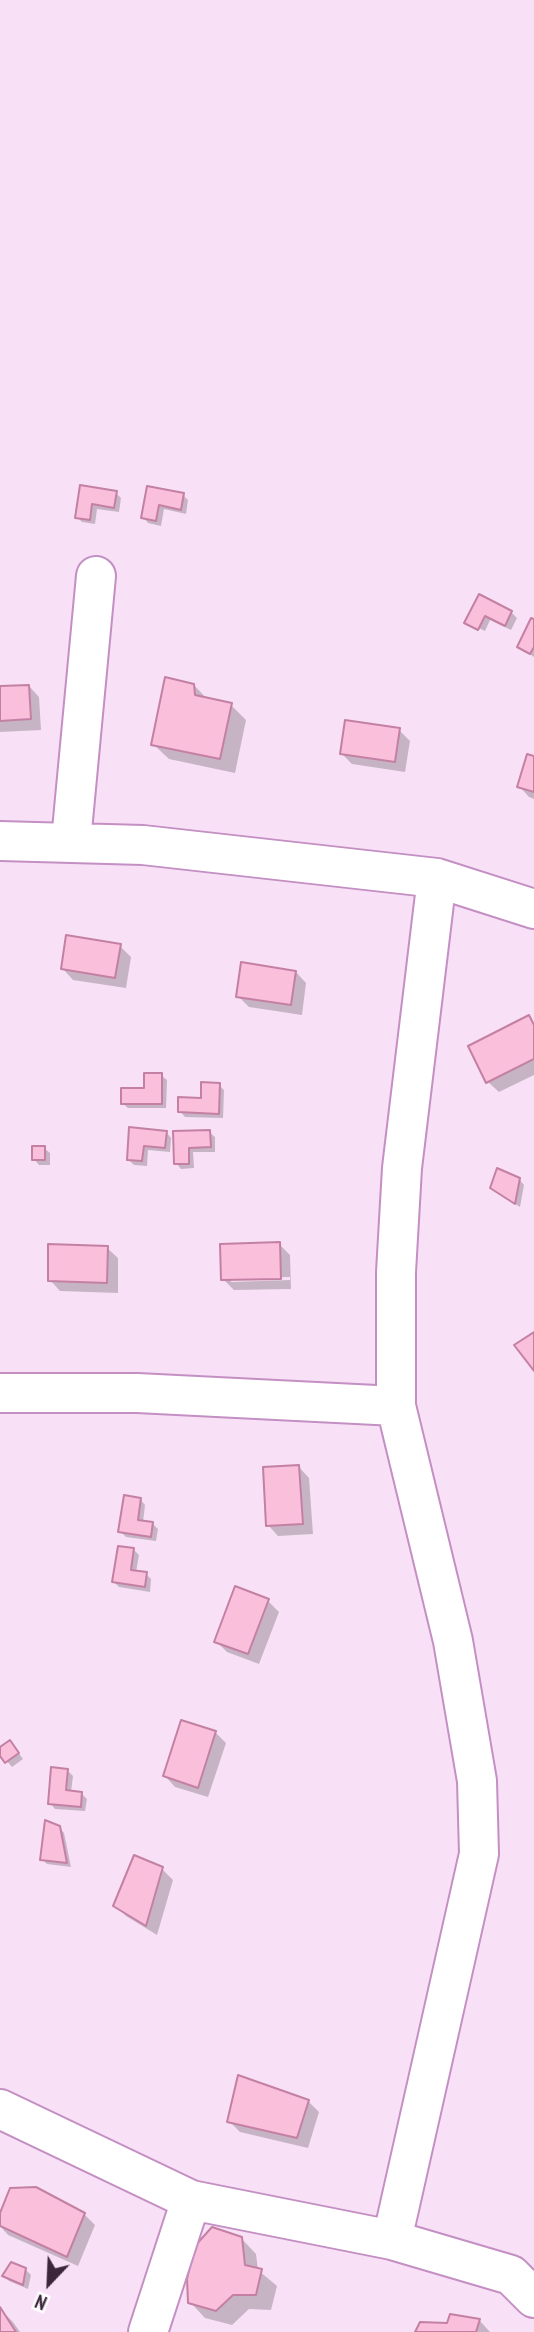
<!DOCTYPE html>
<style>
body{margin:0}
#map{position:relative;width:534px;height:2332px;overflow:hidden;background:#f8e1f7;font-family:"PT Sans Narrow",sans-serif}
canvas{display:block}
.north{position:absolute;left:14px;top:2248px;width:70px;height:70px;-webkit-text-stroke:5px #fff;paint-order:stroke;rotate:203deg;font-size:19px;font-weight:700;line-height:28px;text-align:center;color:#3c263b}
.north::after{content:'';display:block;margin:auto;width:24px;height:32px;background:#3c263b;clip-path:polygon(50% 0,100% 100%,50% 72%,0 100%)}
</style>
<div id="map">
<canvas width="534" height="2332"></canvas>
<div class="north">N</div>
</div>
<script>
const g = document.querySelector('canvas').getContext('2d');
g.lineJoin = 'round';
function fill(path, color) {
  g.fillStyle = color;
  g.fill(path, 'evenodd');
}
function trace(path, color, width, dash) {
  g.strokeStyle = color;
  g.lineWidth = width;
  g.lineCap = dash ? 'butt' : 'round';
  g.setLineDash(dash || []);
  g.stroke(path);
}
fill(new Path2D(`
 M81 487 116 493 121 498 119 512 97 509 95 524 82 522 77 517Z
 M148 488 183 495 188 500 186 514 164 509 161 526 148 523 143 517Z
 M480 596 511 612 517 618 511 630 490 620 485 631 470 624V626L467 623Z
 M534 621V657L519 647Z
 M194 685 208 700 231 705 246 720 235 773 169 759 153 744Z
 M29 686 39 697 41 730 0 732V688Z
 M399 730 410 741 405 772 352 764 342 754Z
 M534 758V799L529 797 519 786Z
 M120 946 131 957 126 988 73 980 63 969Z
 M296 972 306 983 302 1015 249 1007 238 996Z
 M529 1018 534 1023V1075L499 1092 488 1082Z
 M161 1075 167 1080 166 1108H128L122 1103 145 1090Z
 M219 1085 224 1090 223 1118 185 1117 180 1111 203 1100Z
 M131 1129 166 1132 171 1138 170 1152 148 1150 147 1166 134 1165 129 1160Z
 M209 1132 215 1137V1152H193L194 1168 181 1169 176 1163 174 1133Z
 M44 1148 50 1153V1165H39L34 1159Z
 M519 1179 524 1185 520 1207 498 1193Z
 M279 1244 290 1255 291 1289 234 1290 223 1279ZM290 1277V1280L231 1282V1278Z
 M107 1248 118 1258V1293L60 1291 50 1280Z
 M299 1467 309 1478 313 1534 278 1536 268 1525Z
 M140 1499 145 1505 143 1522 152 1523 158 1529 156 1541 126 1537 120 1531Z
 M133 1549 139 1555 136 1572 146 1574 151 1579 150 1592 119 1587 114 1582Z
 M268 1601 279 1612 259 1664 227 1652 216 1641Z
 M215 1732 226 1743 208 1797 175 1787 165 1776Z
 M15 1748 23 1759 12 1767 0 1753V1749Z
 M67 1770 73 1776 71 1792 81 1793 87 1799 85 1811 55 1809 50 1803Z
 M59 1827 64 1833 71 1867 47 1864 42 1859Z
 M162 1869 173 1880 157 1935 126 1916 115 1905Z
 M308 2101 319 2112 308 2148 240 2132 229 2121Z
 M84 2214 95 2225 78 2266 8 2235 0 2226V2217Z
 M241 2238 256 2254 258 2270 277 2286 271 2310 249 2309 232 2325 205 2318 190 2302Z
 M25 2269 31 2275 28 2289 9 2281 4 2276Z
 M0 2309 13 2322 20 2332H0Z
 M451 2316 480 2321 490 2332H417L448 2324Z`), '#0003');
const building = new Path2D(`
 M80 485 117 491 114 508 92 504 90 520 75 518Z
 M147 486 184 493 181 510 159 505 156 521 141 518Z
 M479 594 512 611 505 626 485 616 478 630 464 623Z
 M531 618 534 619V647L530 654 517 647Z
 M165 677 194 684 195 695 232 703 220 759 151 745Z
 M29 685 31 719 0 721V686Z
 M345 720 400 728 395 762 340 754Z
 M527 754 534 756V792L517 787Z
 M66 935 121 944 115 978 61 969Z
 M241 962 296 971 291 1005 236 997Z
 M529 1015 534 1025V1059L486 1083 468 1046Z
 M144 1073H162V1104H121V1088H144Z
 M201 1082 220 1083 219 1114 178 1112V1097L201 1098Z
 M129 1127 167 1131 165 1148 144 1146 142 1161 127 1160Z
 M210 1130 211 1147 189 1148V1164H174L173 1131Z
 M32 1146H45V1160H32Z
 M497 1168 520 1178 515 1204 490 1188Z
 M280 1242 281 1279 221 1280 220 1244Z
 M48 1244 108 1246 107 1283 48 1281Z
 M534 1332V1371L514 1345Z
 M299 1465 303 1524 266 1526 263 1467Z
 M124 1495 141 1498 138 1520 153 1522 151 1537 118 1532Z
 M118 1546 134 1548 131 1570 147 1572 145 1587 112 1582Z
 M235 1586 269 1599 248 1654 214 1642Z
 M181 1720 216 1731 198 1788 163 1776Z
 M10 1740 19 1753 5 1763 0 1756V1747Z
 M51 1767 68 1769 66 1790 82 1792 81 1807 48 1804Z
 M45 1820 60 1826 67 1863 40 1860Z
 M134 1855 163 1867 146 1926 113 1906Z
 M238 2075 309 2100 297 2138 227 2122Z
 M36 2187 85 2213 67 2257 0 2226V2213L10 2188Z
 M212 2227 242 2237 245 2265 262 2269 256 2295H233L216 2311 188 2303 187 2279 194 2247Z
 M11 2262 26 2268 23 2285 2 2276Z
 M0 2307 16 2332H0Z
 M450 2314 480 2319 476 2332H415L420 2322 447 2323Z`);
fill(building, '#f9bfdb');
trace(building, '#c480a3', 2);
const minor = new Path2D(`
 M0 841 143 845 437 878 534 909
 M71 841 96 576
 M0 1393H137L396 1406
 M0 2109 191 2200
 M392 2240 479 1854 477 1781 453 1641 396 1406V1272L402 1168 437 878
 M148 2332 191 2200 392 2240 511 2275 534 2298`);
trace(minor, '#c48fc3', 42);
trace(minor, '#fff', 38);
</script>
